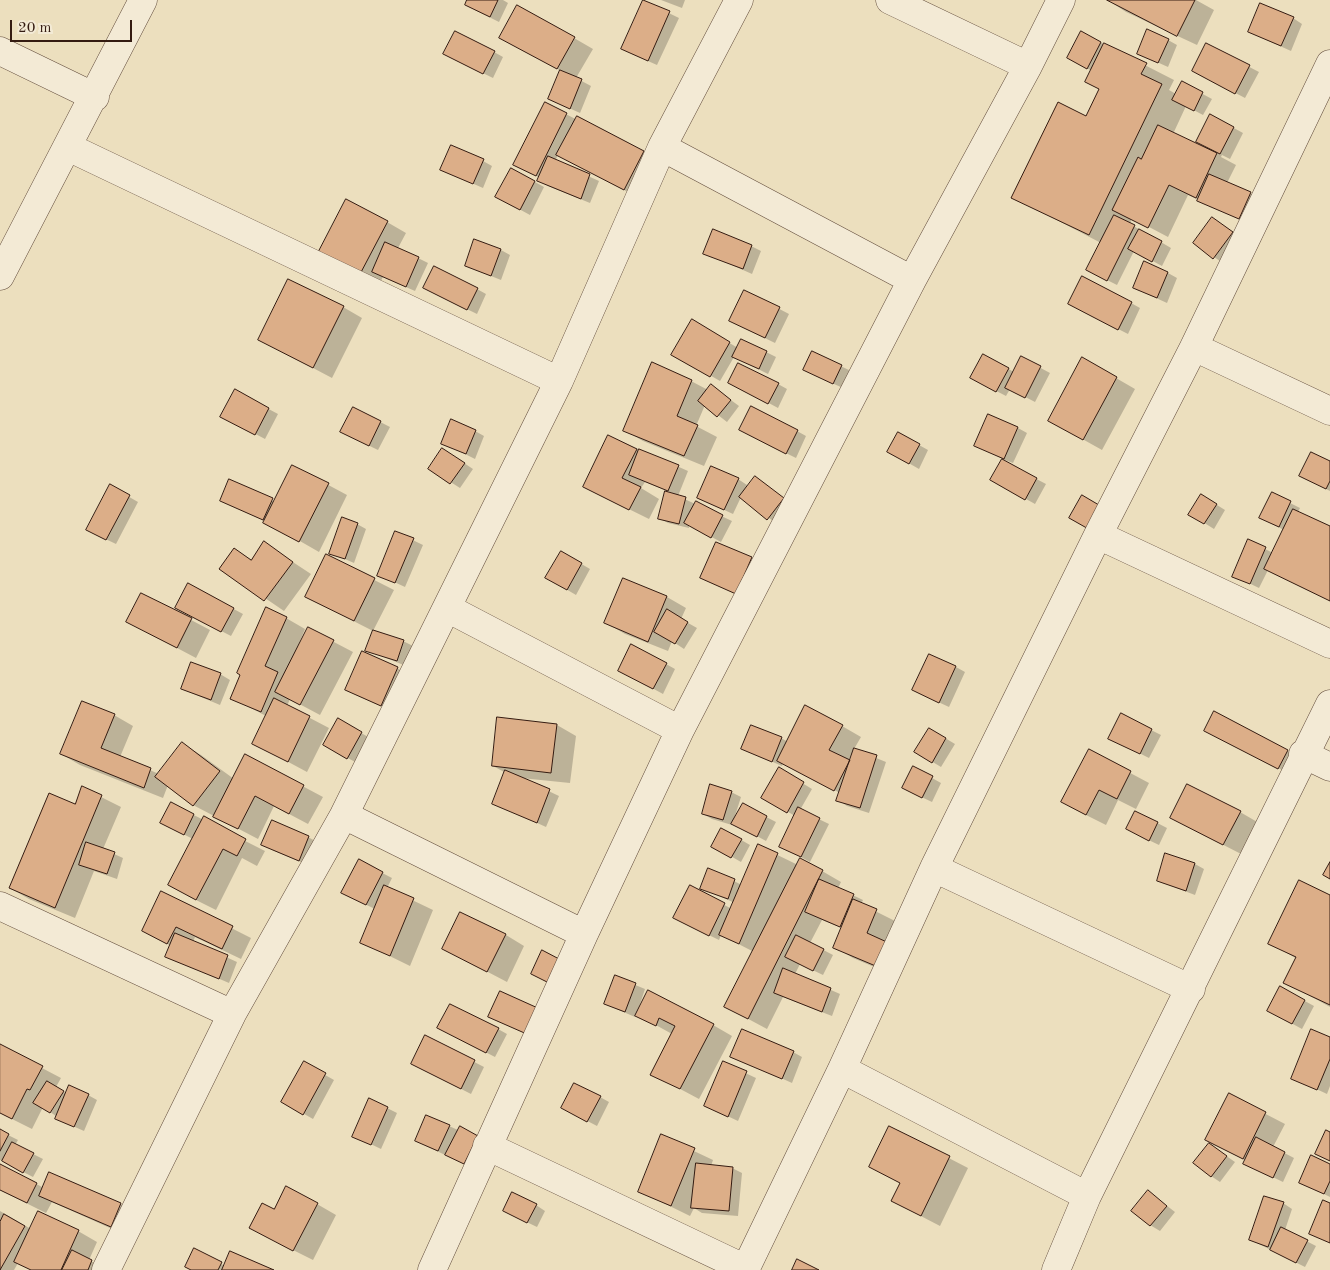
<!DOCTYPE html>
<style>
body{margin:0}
#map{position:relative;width:1330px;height:1270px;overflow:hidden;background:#ecdfbe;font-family:"Old Standard TT",serif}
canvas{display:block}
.scale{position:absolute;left:10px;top:20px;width:122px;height:22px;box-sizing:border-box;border:2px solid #341b11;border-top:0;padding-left:6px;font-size:15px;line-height:18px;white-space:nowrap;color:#341b11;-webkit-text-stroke:4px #f3ead5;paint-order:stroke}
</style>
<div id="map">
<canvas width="1330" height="1270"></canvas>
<div class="scale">20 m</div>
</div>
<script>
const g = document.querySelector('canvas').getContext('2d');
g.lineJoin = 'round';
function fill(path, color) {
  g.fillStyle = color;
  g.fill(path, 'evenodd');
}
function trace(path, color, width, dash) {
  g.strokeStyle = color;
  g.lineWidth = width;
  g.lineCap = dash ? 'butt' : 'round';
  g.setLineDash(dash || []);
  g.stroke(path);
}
fill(new Path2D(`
 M468 0H503L508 3 499 22 475 10Z
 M661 0H685L682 8Z
 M1108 0H1196L1214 10 1197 45 1126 12Z
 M644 1 679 18 657 65 632 54Z
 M1293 18 1302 24 1291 51 1249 32Z
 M1082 33 1174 80 1169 90 1176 94 1182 83 1212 99 1203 115 1186 106 1173 134 1205 149 1206 147 1197 142 1210 115 1243 133 1230 159 1222 155 1221 157 1236 165 1227 183 1260 198 1249 223 1188 195 1168 237 1132 218 1130 224 1171 248 1162 266 1134 251 1117 285 1097 275 1101 243 1013 197 1087 118 1100 89 1092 71 1068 58Z
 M574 38 593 49 576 78 591 86 580 113 549 99 561 71 520 48Z
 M1168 40 1177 45 1168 67 1139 54Z
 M1207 45 1259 72 1245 98 1203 76Z
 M494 52 503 57 493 78 454 59Z
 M546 104 662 163 643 200 558 155 555 161 599 181 590 203 548 186 539 180 540 178 524 170Z
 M483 161 492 166 483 188 451 174Z
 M535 182 544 187 530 215 506 202Z
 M1213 219 1241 238 1223 263 1214 257Z
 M387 222 406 233 398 248 428 263 415 291 383 277 378 286 337 265Z
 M751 246 761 251 752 274 705 253Z
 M501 250 510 255 501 280 466 266Z
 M1168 273 1177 278 1167 303 1134 288Z
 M477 289 486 294 477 314 434 293Z
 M745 291 789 314 775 343 740 326Z
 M1131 303 1140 308 1128 334 1079 309Z
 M343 307 362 318 332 378 260 340Z
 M692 321 738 348 742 340 776 357 768 374 734 357 720 381 673 354Z
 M813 353 851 371 843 388 814 375Z
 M983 355 1014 372 1022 358 1050 373 1035 402 1010 389 1006 396 981 383Z
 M1116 378 1135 389 1102 450 1068 431Z
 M691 381 708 390 712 386 739 406 727 422 705 405 696 426 717 437 704 466 643 441 624 430Z
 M778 384 787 389 778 408 739 387Z
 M235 391 278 414 265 439 231 421Z
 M353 408 390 427 378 450 351 437Z
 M1018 428 1027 433 1013 463 1005 460 1004 462 1046 484 1035 504 992 480 1003 459 976 445Z
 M475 431 484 436 475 459 443 443Z
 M797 431 806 436 796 458 749 435Z
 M609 436 688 471 678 496 732 521 721 542 689 525V528L668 523 659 518 672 493 645 482 641 488 659 499 649 519 584 487Z
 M919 445 928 450 919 469 898 457Z
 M452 455 473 469 460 488 430 469Z
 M1330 463V491L1310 481Z
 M293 466 347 495 319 552 265 521 221 501H275Z
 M755 478 792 505 777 524 741 497 733 514 707 502 738 479 747 485 745 490Z
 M110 486 138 502 116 544 97 535Z
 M1272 494 1300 508 1298 512 1330 528V601L1268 570 1259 588 1234 576 1249 541 1273 553 1284 530 1270 523Z
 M1201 495 1225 510 1214 529 1190 514Z
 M357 524 366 529 354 563 331 553Z
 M396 532 423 545 405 587 379 575Z
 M264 543 311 574 284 611 221 568 234 549 252 560Z
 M561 552 590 569 576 595 547 578Z
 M327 556 394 590 373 631 326 607Z
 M751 558 760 564 746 598 702 578Z
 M623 579 667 597 686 608 681 619 697 628 684 649 672 641 668 651 625 634 606 623Z
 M189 585 243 614 231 636 186 613Z
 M142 594 210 630 196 658 128 622Z
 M286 618 305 629 298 646 300 647 309 629 353 652 320 715 290 699 287 706 329 728 307 772 253 743 266 716 232 698Z
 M403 641 413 646 406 666 367 650Z
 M666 664 675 669 663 694 628 675Z
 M956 667 965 672 949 707 923 695Z
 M397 668 406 674 390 710 356 695Z
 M220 674 230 680 220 705 182 689Z
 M1215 713 1297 756 1288 773 1215 736Z
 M114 715 133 726 120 757 159 774 183 744 201 755 234 779 246 756 323 797 308 824 274 806 258 839 193 805 168 785 163 798 80 765 61 754Z
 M1121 715 1161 735 1149 758 1119 743Z
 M338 720 370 738 357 763 324 745Z
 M557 725 576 736 570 783 521 778 559 796 546 827 493 803 506 773 493 766Z
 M842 726 861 737 854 749 886 762 869 813 847 806 838 800 840 793 783 763 782 766 743 749 781 738 788 742ZM852 754H853L851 762 848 761Z
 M930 729 955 744 941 767 916 752Z
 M1089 751 1149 783 1136 809 1118 800 1106 825 1082 813Z
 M779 769 812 789 800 810 829 824 810 862 790 851 795 816 763 797Z
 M932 778 941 783 932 802 913 793Z
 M83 788 121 807 103 849 123 858 117 879 94 871 75 918 29 899 10 888 76 806Z
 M731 792 741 797 734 819 743 805 776 822 766 841 733 823 732 825 712 819 703 814Z
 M172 804 265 851 257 866 242 858 216 910 188 896 193 839 171 828Z
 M1136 812 1167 828 1159 845 1136 834Z
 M1240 812 1259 823 1243 855 1171 818Z
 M722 829 750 845 741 862 713 846Z
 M308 837 317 842 308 865 272 850Z
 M759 846 798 865 822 871 841 882 838 888 863 900 861 904 895 921 898 977 853 958 834 947 842 928 822 920 810 943 833 955 823 975 800 964 795 974 840 994 832 1016 783 997 767 1029 726 1007 754 952 721 935 719 940 684 923 690 887 732 909 735 903 701 888 709 869 742 885Z
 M359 861 392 878 387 888 433 910 410 966 361 942 375 909 352 898Z
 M1195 864 1204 869 1195 895 1158 881Z
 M162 893 251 938 241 959 195 937 193 942 237 962 229 983 166 956 171 946 162 941Z
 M1330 896V1007L1285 982 1297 959 1270 943Z
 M506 935 524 946 507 982 444 949Z
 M616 977 645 989 638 1010 713 1025 732 1036 699 1099 652 1074 672 1034 636 1014 635 1017 605 1004Z
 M1281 988 1314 1006 1302 1029 1278 1016Z
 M498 1029 507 1034 495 1057 448 1033Z
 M426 1037 484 1067 471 1094 422 1069Z
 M1330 1039V1086L1327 1094 1293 1078Z
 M0 1046 61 1078 56 1087 67 1094 88 1095 97 1100 84 1131 66 1123 43 1107 32 1129 0 1113Z
 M793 1052 802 1057 792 1083 732 1056Z
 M304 1063 334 1080 313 1119 283 1102Z
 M724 1063 756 1078 738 1121 706 1106Z
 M1229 1095 1285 1124 1273 1147 1294 1158 1283 1182 1254 1168 1246 1161 1207 1140Z
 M600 1097 609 1102 597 1126 572 1113Z
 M387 1108 397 1113 381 1149 354 1136Z
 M449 1126 487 1143 473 1168 426 1146Z
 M889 1127 968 1168 940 1226 892 1201 901 1183 870 1167Z
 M0 1131 18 1140 15 1145 43 1159 33 1177 0 1160Z
 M662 1136 713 1160 711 1166 732 1168 742 1173 738 1216 702 1213 694 1208 690 1216 639 1191Z
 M1209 1144 1235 1162 1220 1182 1211 1176Z
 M0 1165 44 1188 50 1173 121 1204 140 1215 130 1237 52 1202 46 1213 0 1190Z
 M1330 1165V1197L1310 1187Z
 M1149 1192 1175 1212 1160 1231 1150 1225Z
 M1283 1203 1292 1209 1285 1230 1316 1246 1305 1267 1251 1240Z
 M317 1204 336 1215 313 1260 269 1238 275 1211Z
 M536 1205 545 1211 537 1227 514 1216Z
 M0 1211 31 1229 78 1231 97 1242 89 1260 101 1267 99 1270H30L18 1263 14 1270H0Z
 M195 1250 225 1266 271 1270H193Z`), '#0003');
const building = new Path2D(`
 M467 0H498L490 17 465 5Z
 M643 0 670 11 648 61 621 49Z
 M1107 0H1195L1177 36Z
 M1260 3 1294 17 1281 46 1248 32Z
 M517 5 575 37 557 69 499 38Z
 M1147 29 1169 39 1158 63 1137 54Z
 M455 31 495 51 483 74 443 54Z
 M1081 31 1101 42 1087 69 1067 58Z
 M1104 43 1147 63 1141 74 1162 84 1089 235 1011 198 1058 102 1086 116 1099 89 1085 82Z
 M1206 43 1250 65 1235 94 1192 71Z
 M560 70 582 79 570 109 548 99Z
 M1182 81 1203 92 1194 111 1172 100Z
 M545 102 567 113 536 176 513 165Z
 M1210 114 1234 127 1220 154 1196 142Z
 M577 116 644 151 624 190 556 155Z
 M1158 125 1217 153 1196 198 1169 185 1148 228 1112 210 1138 157 1141 159Z
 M451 145 484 159 473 184 440 170Z
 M548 156 590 174 581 199 537 181Z
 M511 168 535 181 520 210 495 197Z
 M1209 174 1251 192 1239 219 1197 201Z
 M346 199 388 221 359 276 317 255Z
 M1114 215 1135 225 1107 281 1086 270Z
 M1212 217 1233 232 1213 259 1193 243Z
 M713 229 752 245 743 269 703 254Z
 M1139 229 1162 241 1152 262 1128 249Z
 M474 239 501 249 491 276 465 266Z
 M385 242 419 257 406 287 372 272Z
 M1144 261 1168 272 1157 298 1133 288Z
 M434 266 478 288 467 310 423 288Z
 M1082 276 1132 302 1118 330 1068 304Z
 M288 279 344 306 313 368 258 340Z
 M744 290 780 307 765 338 729 321Z
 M692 319 730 342 710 377 671 355Z
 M741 339 767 351 759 369 732 357Z
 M812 351 842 365 833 384 803 370Z
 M983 354 1009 368 996 392 970 378Z
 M1021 356 1041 366 1025 398 1005 388Z
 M1082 357 1117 377 1083 440 1048 421Z
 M652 362 692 380 677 416 698 425 684 456 623 431Z
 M738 363 779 383 768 404 728 383Z
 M711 384 731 400 717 417 698 401Z
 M235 389 269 408 255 435 220 417Z
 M751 406 798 430 786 454 739 430Z
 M353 407 381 421 369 446 340 432Z
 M988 414 1018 427 1004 459 974 446Z
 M451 419 476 430 466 454 441 444Z
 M898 432 920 444 909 464 887 452Z
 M608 435 637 449 622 478 641 487 629 510 583 487Z
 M442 448 465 463 450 484 428 469Z
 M639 449 679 465 668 491 629 475Z
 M1311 452 1330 461V481L1326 489 1299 476Z
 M1002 459 1037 478 1025 500 990 480Z
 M292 465 329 483 299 542 263 523Z
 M711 466 739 478 724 510 697 498Z
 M755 476 784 498 767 520 739 497Z
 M229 479 273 498 263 520 220 501Z
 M110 484 130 495 106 540 86 530Z
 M665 491 686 497 679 524 658 519Z
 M1272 492 1291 501 1279 527 1259 518Z
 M1201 494 1217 504 1204 524 1188 515Z
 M1082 495 1104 508 1092 531 1069 518Z
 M696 501 723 515 711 538 684 523Z
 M1293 509 1330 526V601L1264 569Z
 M342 517 358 523 345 559 329 554Z
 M395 531 414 538 395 583 377 576Z
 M1248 539 1266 547 1250 584 1232 577Z
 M264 541 293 562 264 601 219 569 234 548 251 560Z
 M716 542 752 557 736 594 700 578Z
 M561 551 582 563 567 590 545 578Z
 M326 554 375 578 354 621 305 597Z
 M623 578 667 596 648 642 604 623Z
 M188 583 234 608 221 632 175 608Z
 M141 593 192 618 177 648 126 622Z
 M266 607 287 617 265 666 278 672 261 712 230 699 240 675 237 673Z
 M667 609 688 622 675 644 654 632Z
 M308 627 334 640 300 705 275 692Z
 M373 630 404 640 397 661 365 651Z
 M631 644 667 663 653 689 618 671Z
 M362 651 398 667 381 706 345 690Z
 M929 654 956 666 939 703 912 690Z
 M191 662 221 673 211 700 181 689Z
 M274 698 310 716 288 762 252 744Z
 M82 701 115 714 101 748 151 768 144 788 60 754Z
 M805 705 843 725 829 750 850 760 834 791 777 761Z
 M1214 711 1288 750 1278 769 1204 731Z
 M1121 713 1152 729 1140 754 1108 739Z
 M497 717 557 724 551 773 492 766Z
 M338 718 362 732 347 759 323 745Z
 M751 725 782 737 772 762 741 749Z
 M929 728 946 738 932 763 914 752Z
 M182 742 220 771 193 806 155 777Z
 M854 748 877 755 860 808 836 801Z
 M1089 749 1131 771 1117 799 1099 790 1086 815 1061 802Z
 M245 754 304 785 289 814 255 796 238 829 213 817Z
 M913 766 933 776 922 798 902 788Z
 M779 767 804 782 787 813 761 798Z
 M505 770 550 789 537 823 492 804Z
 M710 784 732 791 723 820 702 814Z
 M1187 784 1241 811 1223 845 1170 818Z
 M82 786 102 795 55 908 9 888 49 793 75 804Z
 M171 802 194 814 184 835 160 823Z
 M743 803 767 816 757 837 731 824Z
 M798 807 820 818 801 857 779 847Z
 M1135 811 1158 822 1149 841 1126 829Z
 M204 816 246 839 237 856 223 849 196 900 168 885Z
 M272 820 309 836 299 861 261 845Z
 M721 828 742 839 731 858 711 847Z
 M86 842 115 852 107 874 79 865Z
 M758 844 778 853 739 944 719 935Z
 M1165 853 1195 863 1186 891 1157 881Z
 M800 858 823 870 748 1019 724 1007Z
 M359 859 383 872 366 905 341 893Z
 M1330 862V879L1323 875Z
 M708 868 735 879 728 899 700 889Z
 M819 879 854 894 840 927 805 912Z
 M1299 880 1330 895V1005L1283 983 1296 957 1268 944Z
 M384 885 414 898 390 956 360 943Z
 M690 885 725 903 709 936 673 918Z
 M161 891 233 926 222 949 176 927 167 944 142 931Z
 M853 899 877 909 867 933 889 943 878 967 833 948Z
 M460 912 506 934 487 972 442 949Z
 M175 933 228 955 219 979 165 957Z
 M796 935 824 949 813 971 785 957Z
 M542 950 561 960 549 983 531 974Z
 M783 968 831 988 822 1012 774 993Z
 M615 975 636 983 625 1012 604 1004Z
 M1280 986 1305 1000 1292 1024 1267 1011Z
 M648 990 714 1024 680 1089 650 1075 675 1026 659 1018 656 1026 635 1016Z
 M500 991 540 1009 529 1035 488 1017Z
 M450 1004 499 1028 486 1053 437 1028Z
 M742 1029 794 1051 782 1079 730 1057Z
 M1311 1029 1330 1037V1059L1317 1090 1291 1079Z
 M425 1035 475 1060 461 1089 411 1064Z
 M0 1044 43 1066 30 1090 27 1089 12 1119 0 1113Z
 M304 1061 326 1073 303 1115 281 1102Z
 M723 1061 747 1071 728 1117 704 1106Z
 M47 1081 64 1091 50 1113 33 1103Z
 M574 1083 601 1096 587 1122 561 1108Z
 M69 1085 89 1094 74 1127 55 1119Z
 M1229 1093 1266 1112 1243 1159 1205 1140Z
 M369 1098 388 1107 371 1145 352 1137Z
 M426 1115 450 1125 438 1151 415 1141Z
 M460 1126 478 1136 464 1164 445 1155Z
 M889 1126 950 1156 921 1216 891 1201 900 1183 869 1167Z
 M0 1129 9 1134 0 1151Z
 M1326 1130 1330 1132V1161L1315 1154Z
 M661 1134 695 1148 671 1206 638 1192Z
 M1256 1137 1285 1152 1273 1178 1243 1164Z
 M12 1142 34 1153 23 1173 2 1161Z
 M1209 1143 1227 1156 1211 1177 1193 1163Z
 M1311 1155 1330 1164V1181L1324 1194 1299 1183Z
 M696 1163 733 1167 729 1211 691 1208Z
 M0 1164 37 1183 27 1203 0 1190Z
 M49 1172 121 1203 111 1227 39 1196Z
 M286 1186 318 1203 293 1251 249 1228 262 1203 274 1209Z
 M1148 1190 1167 1206 1150 1226 1131 1211Z
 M512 1192 537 1204 527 1223 503 1211Z
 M1264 1196 1284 1202 1268 1247 1249 1240Z
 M1323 1200 1330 1203V1243L1309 1234Z
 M38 1211 79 1230 61 1270H31L14 1262Z
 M4 1214 25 1226 0 1270V1222Z
 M1281 1227 1308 1240 1296 1263 1270 1250Z
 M194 1248 222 1262 218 1270H191L185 1267Z
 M72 1250 92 1260 88 1270H62Z
 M230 1251 274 1270H222Z
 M797 1259 819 1270H792Z`);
fill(building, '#dcae88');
trace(building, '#341b11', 1);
const minor = new Path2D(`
 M890 0 1028 66
 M0 51 95 97
 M68 147 559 381
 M662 147 912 280
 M0 276 143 0
 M1194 347 1330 411
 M1098 535 1330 644
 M447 608 680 730
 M1303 754 1330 767
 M344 815 584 934
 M934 868 1191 989
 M0 906 232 1014
 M842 1069 1087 1196
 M487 1146 746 1269
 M106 1270 232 1014 344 815 559 381 662 147 739 0
 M432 1270 584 934 680 730 912 280 1028 66 1061 0
 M745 1270 842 1069 934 868 1098 535 1194 347 1330 64
 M1056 1270 1087 1196 1330 704`);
trace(minor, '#624c3c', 29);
trace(minor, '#f3ead5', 28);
</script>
